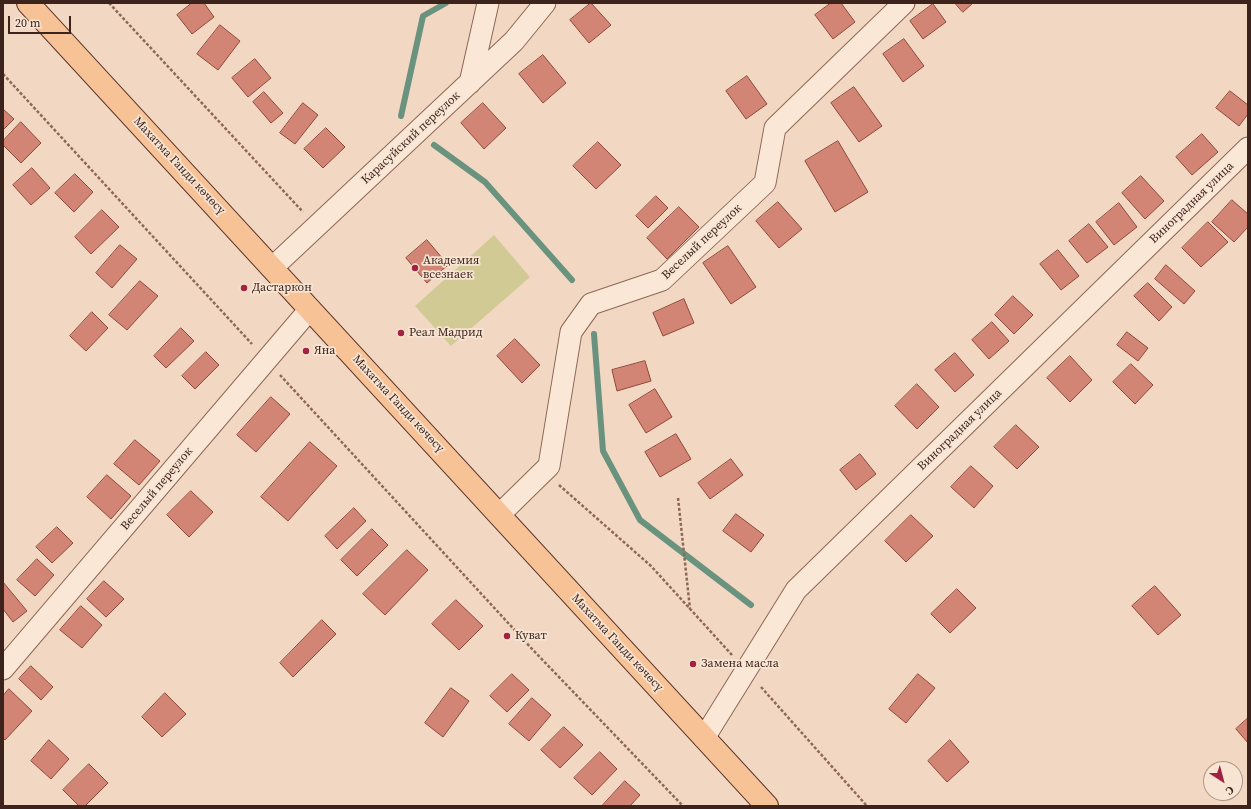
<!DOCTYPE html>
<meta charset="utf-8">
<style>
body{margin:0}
#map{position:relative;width:1251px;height:809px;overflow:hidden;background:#f2d8c2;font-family:"Source Serif 4",serif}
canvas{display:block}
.frame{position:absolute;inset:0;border:4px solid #3c241d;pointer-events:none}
.north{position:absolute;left:1203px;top:761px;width:40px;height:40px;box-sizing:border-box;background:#f8e4d2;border:1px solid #ad978a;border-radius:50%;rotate:144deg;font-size:11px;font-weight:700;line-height:16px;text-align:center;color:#3c241d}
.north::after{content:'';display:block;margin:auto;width:14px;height:18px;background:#a12241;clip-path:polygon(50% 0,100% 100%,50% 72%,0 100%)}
.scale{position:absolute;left:8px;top:16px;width:63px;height:18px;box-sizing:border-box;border:2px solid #3c241d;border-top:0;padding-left:5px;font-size:12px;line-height:14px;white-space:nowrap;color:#3c241d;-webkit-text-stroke:3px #f8e4d2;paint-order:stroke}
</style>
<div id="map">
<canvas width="1251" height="809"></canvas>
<div class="frame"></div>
<div class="north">С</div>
<div class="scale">20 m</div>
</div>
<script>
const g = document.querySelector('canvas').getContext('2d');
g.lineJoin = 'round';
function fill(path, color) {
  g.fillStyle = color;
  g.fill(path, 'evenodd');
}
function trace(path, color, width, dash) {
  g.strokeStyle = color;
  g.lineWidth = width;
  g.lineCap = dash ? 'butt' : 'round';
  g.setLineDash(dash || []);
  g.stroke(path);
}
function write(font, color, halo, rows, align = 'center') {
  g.font = font + ' "Source Serif 4",serif';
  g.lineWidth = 3.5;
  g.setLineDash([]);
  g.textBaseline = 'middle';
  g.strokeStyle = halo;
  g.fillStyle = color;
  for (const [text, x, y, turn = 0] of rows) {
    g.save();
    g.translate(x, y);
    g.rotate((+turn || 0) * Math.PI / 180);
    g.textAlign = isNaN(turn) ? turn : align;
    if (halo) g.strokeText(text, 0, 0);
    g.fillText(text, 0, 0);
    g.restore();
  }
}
fill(new Path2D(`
 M494 235 530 277 451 346 415 306Z`), '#d1ca95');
trace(new Path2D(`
 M401 116 423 16 446 3
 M434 145 485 182 572 280
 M594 334 603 451 640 520 751 605`), '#6a937f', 6);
const building = new Path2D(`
 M192 3H204L214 17 192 34 177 15Z
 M591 3 611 25 589 43 570 20Z
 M831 3H841L855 22 833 39 815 15Z
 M955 3H973L963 12Z
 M933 4 946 22 923 39 910 21Z
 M220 25 240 41 218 70 197 54Z
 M904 39 924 66 903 82 883 54Z
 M543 55 566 83 543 103 519 74Z
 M255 59 271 78 248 97 232 78Z
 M747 76 767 104 746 119 726 91Z
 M854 87 882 126 859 142 831 103Z
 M1230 91 1248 105V114L1239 126 1216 108Z
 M264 92 283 113 271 123 253 102Z
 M303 103 318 115 295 144 280 133Z
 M483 103 506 128 484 149 461 123Z
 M3 109 14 119 3 130Z
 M21 122 41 143 21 163 3 145V141Z
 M326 128 345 147 323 168 304 149Z
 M1202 134 1218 152 1192 175 1176 157Z
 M838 141 868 192 835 212 805 161Z
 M598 142 621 165 596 189 573 166Z
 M32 168 50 188 31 205 13 185Z
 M75 174 93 192 74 212 55 193Z
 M1141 176 1164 201 1145 219 1122 193Z
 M656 196 668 208 648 228 636 216Z
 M1232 200 1248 214V227L1234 242 1212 222Z
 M778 202 802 229 779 248 756 221Z
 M1119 203 1137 227 1114 245 1096 222Z
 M679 207 699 227 667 259 647 238Z
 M102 210 119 227 91 254 75 237Z
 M1208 222 1228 242 1201 267 1182 248Z
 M1089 224 1108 247 1087 263 1069 241Z
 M427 240 448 265 427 283 406 258Z
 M120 245 137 259 112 288 96 273Z
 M728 246 756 287 731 304 703 263Z
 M1058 250 1079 276 1061 290 1040 264Z
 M1166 265 1195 291 1184 304 1155 279Z
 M140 281 158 296 127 330 109 315Z
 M1148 283 1172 307 1159 321 1134 296Z
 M1013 296 1033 315 1014 334 995 315Z
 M684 299 694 323 663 336 653 313Z
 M92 312 108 328 86 351 70 336Z
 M992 322 1009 341 989 359 972 340Z
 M181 328 194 341 166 368 154 356Z
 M1127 332 1148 348 1138 361 1117 345Z
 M515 339 540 365 522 383 497 356Z
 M206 352 219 365 195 389 182 376Z
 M955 353 974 375 955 392 935 370Z
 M1070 356 1092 380 1070 402 1047 378Z
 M645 361 651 381 617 391 612 370Z
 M1131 364 1153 385 1135 404 1113 382Z
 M917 384 939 407 917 429 895 406Z
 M655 389 672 417 646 433 629 405Z
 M271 397 290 414 256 452 237 435Z
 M1016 425 1039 447 1017 469 994 447Z
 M676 434 691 459 660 477 645 452Z
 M135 440 160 461 139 485 114 464Z
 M310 442 337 466 288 521 261 497Z
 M860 454 876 474 856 490 840 470Z
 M731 459 743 475 710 499 698 483Z
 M971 466 993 486 974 508 951 487Z
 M107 475 131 496 111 519 87 497Z
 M191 491 213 512 189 537 167 515Z
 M354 508 366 521 337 549 325 536Z
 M736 514 764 535 751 552 723 531Z
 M911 515 933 536 906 562 885 541Z
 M57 527 73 543 52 563 36 547Z
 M372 529 388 545 357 576 341 560Z
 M407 550 428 570 385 615 363 594Z
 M37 559 54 575 35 596 17 580Z
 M104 581 124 599 106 617 87 599Z
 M3 582 27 611 13 622 3 609Z
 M1155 586 1181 615 1158 635 1132 606Z
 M957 589 976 608 950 633 931 614Z
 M456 600 483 626 459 650 432 624Z
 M81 606 102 625 82 648 60 630Z
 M322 620 336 634 293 677 280 663Z
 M31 666 53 687 41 700 19 679Z
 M512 674 529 690 507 712 490 696Z
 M918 674 935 688 906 723 889 709Z
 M451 688 469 701 443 737 425 723Z
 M9 689 32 711 5 740 3 738V696Z
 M165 693 186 714 162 737 142 717Z
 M532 698 551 715 529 741 509 724Z
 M1248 718V743L1236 729Z
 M564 727 583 745 560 768 541 750Z
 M49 740 69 759 51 779 31 761Z
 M950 740 969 762 947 782 928 761Z
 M600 752 617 769 592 795 574 778Z
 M89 764 108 783 85 806H79L63 790Z
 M625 781 640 795 630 806H602Z`);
fill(building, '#d38575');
trace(building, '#8e483b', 1);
const street = new Path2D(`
 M470 83 488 3
 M272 268 514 41 545 3
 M499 515 549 466 571 332 591 304 662 280 765 183 775 128 904 3
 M3 669 310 309
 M704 738 796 590 1248 148`);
const primary = new Path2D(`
 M28 3 767 806`);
trace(street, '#8d6757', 23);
trace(primary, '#5b372c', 24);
trace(new Path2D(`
 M109 3 303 212
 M3 74 252 344
 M280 375 533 650 683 806
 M559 485 651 566 732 655
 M678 498 690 609
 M761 687 867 806`), '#8d6757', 2.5, [3, 2]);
trace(street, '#fbe7d6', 21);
trace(primary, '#f8c297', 22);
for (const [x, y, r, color] of [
 [415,268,4,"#a12241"],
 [244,288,4,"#a12241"],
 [401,333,4,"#a12241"],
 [306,351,4,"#a12241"],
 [507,636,4,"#a12241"],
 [693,664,4,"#a12241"]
]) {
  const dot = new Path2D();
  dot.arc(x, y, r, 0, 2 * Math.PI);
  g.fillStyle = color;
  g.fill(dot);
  trace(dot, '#f8e4d2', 1.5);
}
write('12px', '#3c241d', '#f8e4d2', [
 ["Карасуйский переулок",411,138,-43],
 ["Махатма Ганди көчөсү",179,166,47],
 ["Виноградная улица",1192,203,-44],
 ["Веселый переулок",702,242,-43],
 ["Махатма Ганди көчөсү",398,404,47],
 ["Виноградная улица",960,430,-44],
 ["Веселый переулок",157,489,-50],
 ["Махатма Ганди көчөсү",617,643,47]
]);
write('12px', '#3c241d', '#f8e4d2', [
 ["Академия",423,261],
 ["всезнаек",423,275],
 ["Дастаркон",252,288],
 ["Реал Мадрид",409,333],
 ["Яна",314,351],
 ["Куват",515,636],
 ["Замена масла",701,664]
], 'left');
</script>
